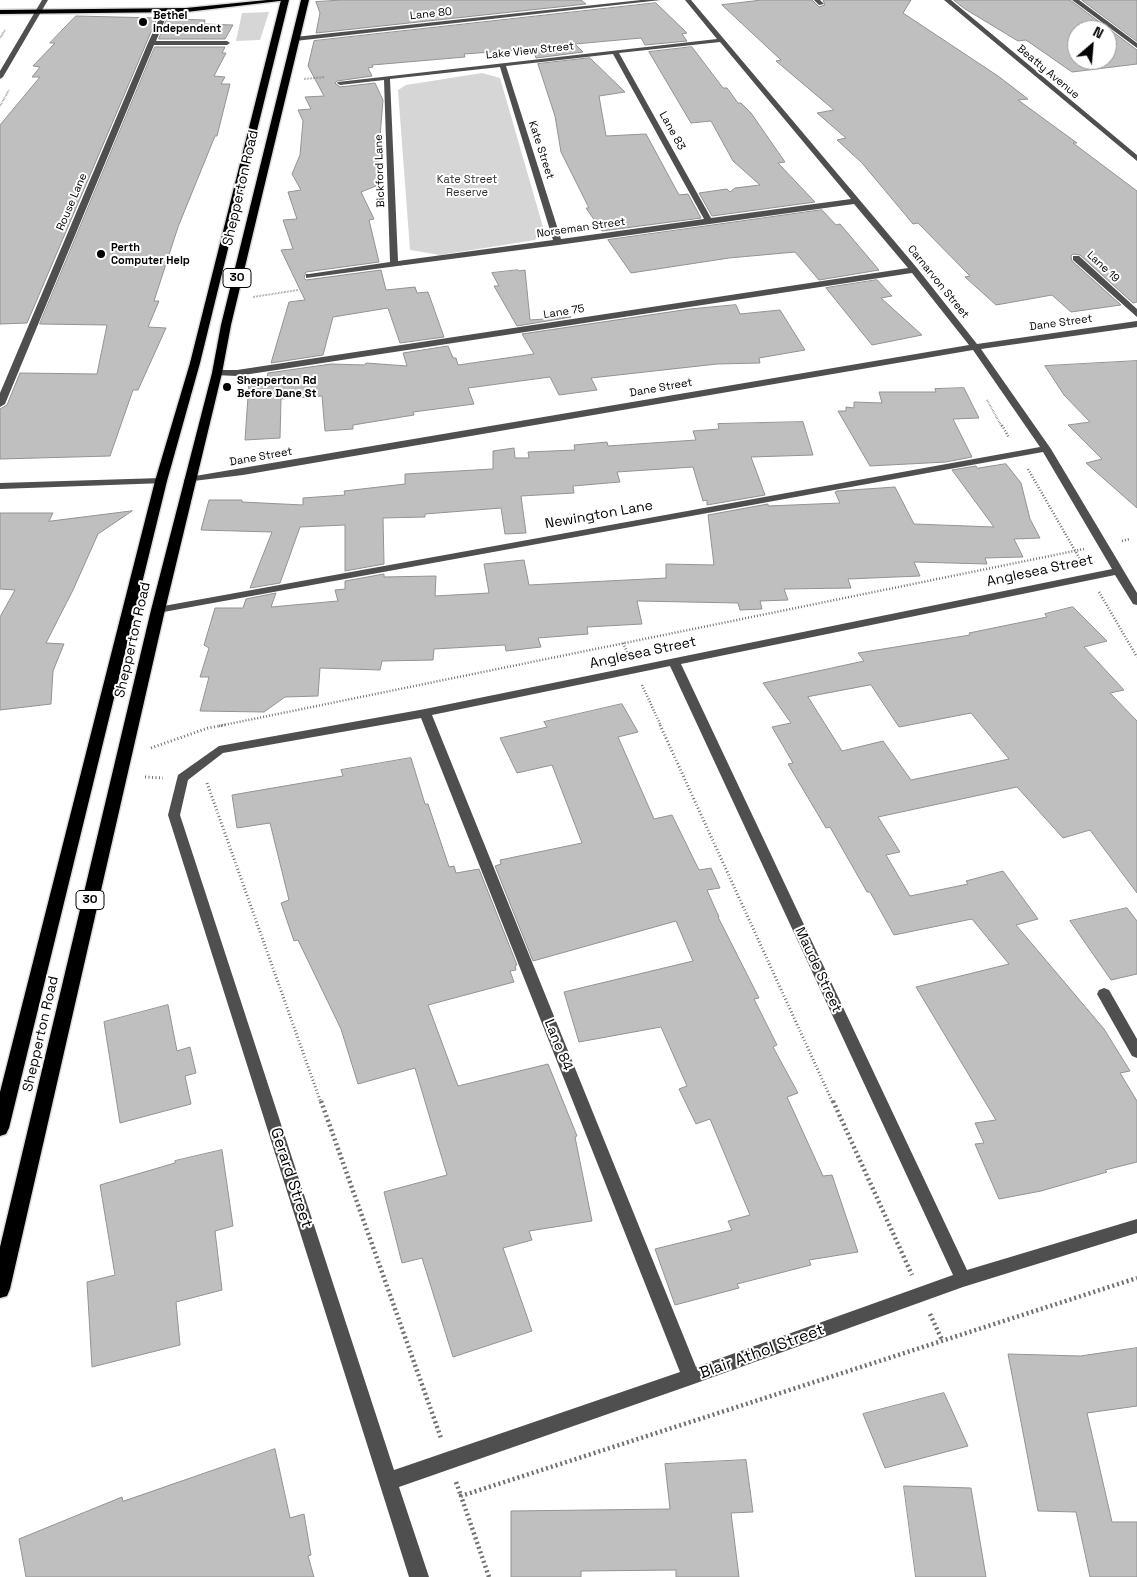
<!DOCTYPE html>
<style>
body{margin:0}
#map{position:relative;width:1137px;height:1577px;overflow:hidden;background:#fff;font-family:"Space Grotesk",sans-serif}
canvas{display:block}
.north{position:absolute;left:1067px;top:20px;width:50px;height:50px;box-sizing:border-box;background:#fff;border:1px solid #999;border-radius:50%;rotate:27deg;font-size:14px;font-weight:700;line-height:20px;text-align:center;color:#000}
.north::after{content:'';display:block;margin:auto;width:18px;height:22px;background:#000;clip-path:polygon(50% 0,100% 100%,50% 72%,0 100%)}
</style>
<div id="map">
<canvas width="1137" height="1577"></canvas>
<div class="north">N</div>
</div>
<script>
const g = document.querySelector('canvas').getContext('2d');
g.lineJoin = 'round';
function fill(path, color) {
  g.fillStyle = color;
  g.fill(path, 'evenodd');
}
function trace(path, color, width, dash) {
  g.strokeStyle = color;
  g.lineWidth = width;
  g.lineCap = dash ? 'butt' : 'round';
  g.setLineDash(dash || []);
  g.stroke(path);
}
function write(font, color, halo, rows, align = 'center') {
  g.font = font + ' "Space Grotesk",sans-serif';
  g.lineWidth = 4;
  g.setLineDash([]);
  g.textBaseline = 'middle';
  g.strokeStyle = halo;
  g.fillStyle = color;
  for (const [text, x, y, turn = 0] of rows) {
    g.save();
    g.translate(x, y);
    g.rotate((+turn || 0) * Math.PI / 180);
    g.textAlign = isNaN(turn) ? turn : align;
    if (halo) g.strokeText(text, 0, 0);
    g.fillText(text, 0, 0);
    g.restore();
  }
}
fill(new Path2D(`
 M269 12 260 40 236 41 242 13Z
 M482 73 500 78 543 227 535 240 440 255 410 250 398 90 406 85Z`), '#d6d6d6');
const building = new Path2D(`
 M342 0H581L586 4 316 33 320 13 316 2Z
 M762 0H812L819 7 825 5 823 0H911L903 13 998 76 1028 99 1018 100 1077 143H1073L1137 191V302L1133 303 1080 255 1073 254 1071 256 1072 261 1121 305 1071 312 1052 295 996 305 965 277 970 276 918 223 913 224 862 163 837 140 846 138 817 113 834 110 776 61 781 60 722 5Z
 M954 0H1070L1137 50V64L1072 72 1026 40 1018 41 965 9ZM1077 30H1107V60H1077Z
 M1082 0H1137V41Z
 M656 3 687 33 682 34 687 41 645 45 641 38 575 44 583 52 536 58 533 49 464 54 465 57 372 65 373 67 368 68 372 76 337 81 335 83 340 87 375 83 383 100 376 186 361 192 374 219 369 220 379 262 306 272 304 278 306 280 381 270 386 290 415 287 417 293 428 292 444 337 400 343 388 308 333 317 323 355 271 363 289 302 305 300 281 250 293 249 283 220 297 219 288 192 301 190 292 174 300 155 303 121 298 110 311 109 305 97 324 96 308 66 314 41Z
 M76 16 157 18 27 323 0 324V125L40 77H32L40 67 33 66 55 43H50Z
 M167 19 205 20 204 24 233 25 225 39H159Z
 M155 47H225L222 53H226L214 76 225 77 221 84H230L217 136H215L178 227 154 301H159L148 327 166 328 138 390H133L110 456 0 459V409L7 405 20 373 97 374 107 325 40 324Z
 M692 47 723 88H727L738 103H741L751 113 785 162 778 163 815 202 712 216 699 193 727 189 730 192 735 188 760 185 733 161 711 121 691 123 649 52Z
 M590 58 625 92 599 96 606 136 646 134 679 195 688 194 701 218 602 231 586 208H589L561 152 555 116 538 64Z
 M822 210 836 225 840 224 879 270 819 280 795 252 729 258 631 273 608 240Z
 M518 270 519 271 525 270 530 320 571 317 517 326 494 286H499L492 273Z
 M877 280 892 296 881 298 922 335 872 345 826 288Z
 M736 305 740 314 780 310 805 350 759 358 760 363 717 364 591 378 597 390 559 395 550 377 468 388 474 404 413 412 414 415 353 425V429L325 431 322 396 281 399 280 438 245 440 249 382 266 381 268 373 331 364 365 365 366 363 407 366 403 353 448 346 453 358H456L458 365 534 354 522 334 690 309Z
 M1137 361V508L1086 463 1102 459 1068 425 1090 422 1064 395 1045 366Z
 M964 388 979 418 953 419 972 457 946 462 870 466 838 411H846V407L854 408V402L882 403 879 392H936L935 389Z
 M803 422 813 455 751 457 765 495 707 505V500L703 501 693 467 617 472 620 482 573 486 574 493 521 496 526 533 505 534 501 508 425 514V517L383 518 384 564 345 571V525L300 527 280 583 250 588 272 532 201 530 209 500H242V502L303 505V498L345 495 344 491 405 484V474L493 469V451L514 448 515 458H529L528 452 575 450 574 445 607 442 608 446 696 440 693 431 719 429 718 424Z
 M1006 464 1021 483 1030 519 1040 538 1014 539 1023 557 985 558 987 564 914 562 920 576 848 579 851 588 784 589 788 600 760 601 762 609 740 610 738 603 637 601 642 624 587 627 588 634 538 638 541 647 506 651 505 645 434 649 433 660 382 661 380 670 320 668 318 696 285 697 264 712 200 711 209 677H200L209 648 204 645 215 608H243L246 599 276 593 271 607 338 601 335 590 345 589V581L384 574V577L436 576 435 596 489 593 484 564 524 560 529 585 666 578V564L714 565 708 515 768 504V506L840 503 835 492 837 491 895 487 914 524 994 527 952 470 976 466 977 468Z
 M132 511 98 534 73 590 46 643 64 644 53 671 51 704 0 710V617L15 590 0 589V513H53L49 521Z
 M1073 607 1107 641 1084 647 1124 690 1110 693 1137 721V893L1090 830 1063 838 1017 787 878 817 900 852 886 855 910 896 968 884 966 881 1003 871 1038 919 1016 925 1104 1029 1130 1071 1120 1073 1137 1101V1162L1105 1170 1107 1172 1041 1191 999 1199 975 1144 984 1143 975 1123 996 1120 916 987 1009 964 972 919 894 935 870 892H867L830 827 826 828 788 764 793 763 772 727 791 723 763 683 864 661 858 653 970 635 969 633 1047 617 1045 614ZM871 685 899 727 971 713 1009 759 911 780 883 741 842 751 808 697Z
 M622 704 638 732 618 737 654 819 672 815 699 870 711 868 720 888 707 890 719 917H718L759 998 754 999 777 1045 773 1047 798 1093 787 1097 823 1176 832 1175 858 1252 809 1260 811 1265 737 1284 739 1288 675 1305 655 1249 732 1230 728 1221 750 1215 710 1119 696 1124 679 1089 687 1086 661 1027 579 1042 564 992 693 961 676 921 533 961 495 866 501 864 500 860 582 843 552 765 517 773 500 738 547 727 544 722Z
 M411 758 425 804H428L449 867 454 866 456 873 479 869 517 965 515 966 516 970 510 971 514 982 428 1005 458 1086 548 1064 577 1136 575 1137 592 1221 529 1231 532 1240 503 1248 532 1331 453 1357 422 1258 402 1263 384 1192 447 1175 415 1068 358 1084 341 1029 298 940 294 941 281 903 289 900 270 823 237 828 232 795 343 776 341 770Z
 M1127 908 1137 921V974L1111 980 1070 921Z
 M168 1005 177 1051 190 1047 196 1073 185 1076 191 1104 120 1123 104 1022Z
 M222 1150 233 1226 215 1231 222 1290 176 1302 180 1345 92 1367 87 1282 115 1275 100 1185 175 1163V1161Z
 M1137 1348V1406L1087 1413 1112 1522H1137V1577H1090L1076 1512 1038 1511 1008 1354 1080 1356Z
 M944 1393 968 1446 885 1468 863 1414Z
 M275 1449 290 1518 304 1514 311 1555 308 1556 314 1577H26L19 1539 122 1497 123 1501Z
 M746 1460 753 1512 731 1513 739 1577H676V1570L581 1571V1577H511V1511L670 1509 665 1464Z
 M904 1486 971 1488 986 1577H916Z`);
fill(building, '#bfbfbf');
trace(building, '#939393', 1);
const major = new Path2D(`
 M267 0H288L186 12 0 14V10L186 8Z`);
const highway = new Path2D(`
 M281 0H289L200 363 167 481 9 1128 6 1134 0 1136V1092L155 481 190 363Z
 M301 0H309L231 325 222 373 165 610 10 1289 7 1296 0 1298V1247L151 610 212 373 221 325Z`);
trace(major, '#dbdbdb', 3);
trace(highway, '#dbdbdb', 3);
trace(new Path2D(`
 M0 38 5 30
 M304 79 325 77
 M0 106 9 90
 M253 297 298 290
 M987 400 1002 427`), '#717171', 2, [0.5, 1]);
trace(new Path2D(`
 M1002 425 1009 438
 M1028 469 1081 561
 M1122 541 1130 539
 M1099 592 1137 657
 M623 643 628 654
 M642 685 661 726
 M219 726 1084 549`), '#717171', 2.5, [1, 2]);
trace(new Path2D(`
 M660 725 833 1103
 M151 748 208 728 225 725
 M145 777 163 778
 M207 783 321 1103`), '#717171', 3, [1, 2.5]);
trace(new Path2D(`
 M321 1101 441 1438
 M833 1101 912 1275
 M930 1314 942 1340
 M456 1482 461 1496
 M489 1577 461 1496 1137 1278`), '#717171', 4.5, [2, 3]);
fill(new Path2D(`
 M42 0H48L3 77 0 79V71Z
 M641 0H661L295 41 292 39 295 37Z
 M685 0H691L917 268 977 344 1137 321V327L981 349 1051 449 1137 593V605L1133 604 1115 575 681 664 967 1270 1137 1219V1233L963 1287 691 1385 399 1487 429 1577H409L168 815 178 775 219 746 425 709 1112 569 1043 452 158 613 154 612 152 610 154 608 158 607 1040 447 973 350 243 475 185 482 184 480 189 477 969 345 912 273 237 376 214 375 212 373 217 370H237L908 268 854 204 558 245 306 278V274H309L390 262 384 80 340 85 337 83 338 82 717 39ZM720 42 851 199 711 218 619 53ZM613 54 704 219 561 239 506 66ZM500 67 553 240 398 261 390 79ZM670 666 953 1275 696 1367 432 715ZM421 718 680 1372 394 1470 180 815 188 780 223 753Z
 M814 0H820L824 4 819 5Z
 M944 0H951L1137 155V161Z
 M1072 0H1079L1137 43V48Z
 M166 8 169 10 156 41H227L230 43 227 45H154L5 404 0 407V393L148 43 163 10Z
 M1073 256H1079L1137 309V317L1073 260Z
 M161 478 166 481 165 483 0 489V483Z
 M1104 988 1109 990 1137 1039V1058L1132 1056 1097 994 1099 990Z`), '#4f4f4f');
fill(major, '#000');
fill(highway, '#000');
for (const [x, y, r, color] of [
 [143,22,5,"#000"],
 [101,254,5,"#000"],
 [227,387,5,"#000"]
]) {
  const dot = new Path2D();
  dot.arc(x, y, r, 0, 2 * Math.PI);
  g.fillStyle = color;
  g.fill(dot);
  trace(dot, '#fff', 2);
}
write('11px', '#000', '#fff', [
 ["Lane 80",431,14,-6],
 ["Lake View Street",530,51,-6],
 ["Beatty Avenue",1048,72,40],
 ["Lane 83",672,131,61],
 ["Kate Street",541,150,72],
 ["Bickford Lane",380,171,-92],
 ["Rouse Lane",72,202,-67],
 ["Norseman Street",581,228,-8],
 ["Lane 19",1103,267,43],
 ["Carnarvon Street",938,282,51],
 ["Lane 75",564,312,-9],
 ["Dane Street",1061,323,-8],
 ["Dane Street",661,388,-10],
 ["Dane Street",261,457,-10]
]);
write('bold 11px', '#000', '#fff', [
 ["Bethel",153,16],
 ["Independent",153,29],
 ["Perth",111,248],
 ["Computer Help",111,261],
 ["Shepperton Rd",237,381],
 ["Before Dane St",237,394]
], 'left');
write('11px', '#2d2d2d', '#fff', [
 ["Kate Street",467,180],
 ["Reserve",467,193]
]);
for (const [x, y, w] of [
 [237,278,28],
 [90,900,28]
]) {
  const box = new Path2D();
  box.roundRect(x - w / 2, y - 9.5, w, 19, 4);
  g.fillStyle = '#fff';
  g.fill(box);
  trace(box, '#000', 1);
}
write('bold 12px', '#000', null, [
 ["30",237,278],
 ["30",90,900]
]);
write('14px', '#000', '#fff', [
 ["Shepperton Road",241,188,-77],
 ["Newington Lane",599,515,-10],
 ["Anglesea Street",1040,571,-12],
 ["Shepperton Road",133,640,-77],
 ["Anglesea Street",643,653,-12],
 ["Maude Street",818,970,65],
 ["Shepperton Road",41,1034,-77],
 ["Lane 84",558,1045,68]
]);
write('16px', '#000', '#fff', [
 ["Gerard Street",291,1178,72],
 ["Blair Athol Street",762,1352,-20]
]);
</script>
